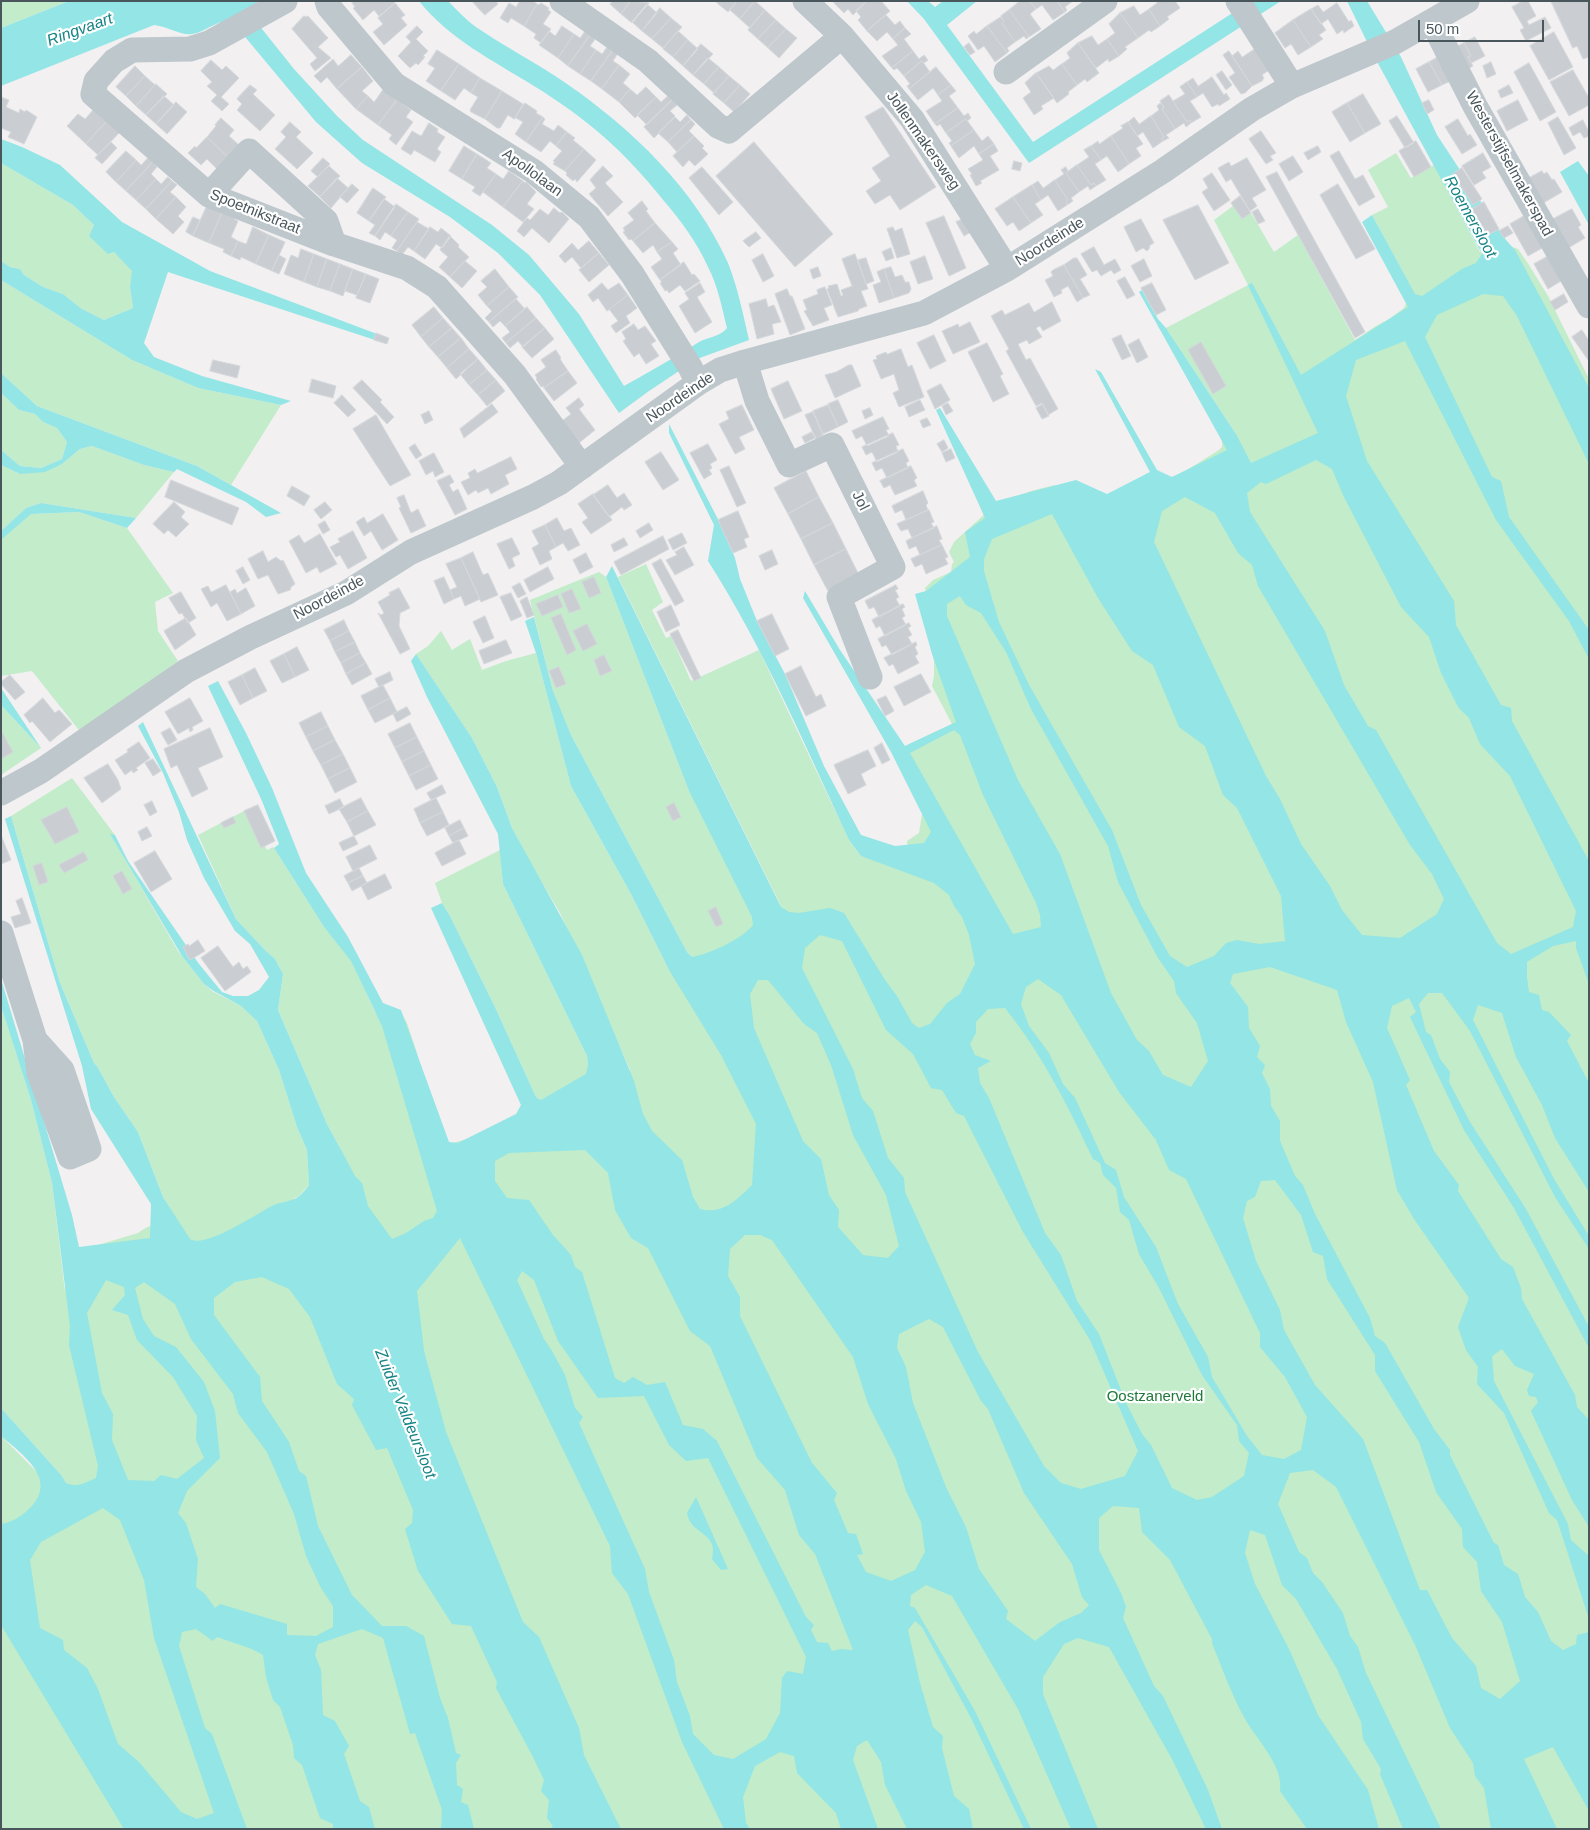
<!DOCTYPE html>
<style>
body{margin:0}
#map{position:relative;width:1590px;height:1830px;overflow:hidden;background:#f2f0f1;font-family:Helvetica,sans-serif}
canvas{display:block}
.frame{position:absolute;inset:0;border:2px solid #49575c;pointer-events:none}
.scale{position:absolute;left:1418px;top:20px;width:126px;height:22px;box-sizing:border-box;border:2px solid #49575c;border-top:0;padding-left:6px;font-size:15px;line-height:18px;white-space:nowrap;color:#49575c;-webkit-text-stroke:4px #fff;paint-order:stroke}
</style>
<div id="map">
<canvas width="1590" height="1830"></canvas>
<div class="frame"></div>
<div class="scale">50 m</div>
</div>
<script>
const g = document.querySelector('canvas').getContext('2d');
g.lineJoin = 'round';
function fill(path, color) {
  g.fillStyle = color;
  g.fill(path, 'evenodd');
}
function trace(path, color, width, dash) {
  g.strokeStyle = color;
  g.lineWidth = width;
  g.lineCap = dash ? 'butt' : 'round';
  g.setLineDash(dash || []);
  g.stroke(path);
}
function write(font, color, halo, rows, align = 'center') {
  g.font = font + ' Helvetica,sans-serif';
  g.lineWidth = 4.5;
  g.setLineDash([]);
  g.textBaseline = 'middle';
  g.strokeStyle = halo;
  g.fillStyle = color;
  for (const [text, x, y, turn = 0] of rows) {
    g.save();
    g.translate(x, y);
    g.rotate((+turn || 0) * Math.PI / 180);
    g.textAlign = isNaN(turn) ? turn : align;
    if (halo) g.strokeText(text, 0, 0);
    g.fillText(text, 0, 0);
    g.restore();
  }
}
fill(new Path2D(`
 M1 1H69L1 28Z
 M1396 153 1411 178 1434 165 1480 252 1503 244 1518 249 1529 265 1548 296 1589 379V1829H1V1436L38 1473 42 1486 66 1483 62 1476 1 1408V1006L31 1100 52 1183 65 1292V1255L138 1233C153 1221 163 1224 181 1226L163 1197 138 1132 114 1097 97 1066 94 1063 60 983 11 816 72 778 115 835H111L178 951 204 984 212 991 241 1006 257 1021 279 1070 297 1127 307 1150 309 1185 299 1196 293 1199H300L339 1146 327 1124 278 1010 283 974 275 959 266 951 236 919 198 835 246 810 267 850 273 847 274 848 324 927 351 960 375 1012 400 1011 407 1023 416 1050 438 1128 449 1144 478 1136 498 1127 540 1099 536 1097 494 1005 450 916 442 903 435 883 500 850 503 884 587 1056 588 1066 630 1070 560 913 534 869 512 828 497 787 472 738 416 654 428 646 441 631 452 650 470 639 482 670 506 661 536 653 571 786 631 894 669 970 691 956 687 952 571 735 560 710 553 691 530 600 599 572 606 577 689 791 781 906 618 577 646 564 663 602 652 610 666 638 671 636 691 681 759 650 849 840 861 856 909 865 907 841 919 833 927 784 909 753 912 751 909 744 952 724 932 686 934 676V661L925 588 933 580 951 572 952 564 954 562 949 552 954 542 988 511 991 506 1031 491 1055 485 1056 487 1090 500 1131 486 1147 473H1156L1166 478 1179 475 1219 450 1222 447V437L1236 434 1166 328 1248 285 1214 220 1233 206 1242 219 1251 213 1274 252 1298 235 1355 340 1376 326 1389 319 1404 308 1412 289 1372 215 1388 207 1368 170Z
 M1 163 73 205 94 225 89 236 114 252 133 271 130 287 133 308 104 320 82 309 63 294 43 287 24 275 20 269 10 267 1 261Z
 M1 280 132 360 198 388 281 405 231 485 197 466 37 406 1 373Z
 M1 393 19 410 35 414 43 422 57 428 67 442 62 459 41 468 20 466 1 450Z
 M92 446 144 465 174 472 136 518 41 503 26 508 1 531V465L20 474 62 464 80 449Z
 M79 512 127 528 173 593 155 602 158 631 178 661 82 734 32 671 1 676V540L30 514Z
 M1 705 41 748 1 775Z`), '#c2ecca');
fill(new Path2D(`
 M69 1H257L253 9 262 29 294 69 337 116 363 140 492 225 529 255 579 314 624 386C649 372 674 358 699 342 708 337 720 337 727 328 722 308 718 286 708 267 697 242 681 221 664 201 624 151 589 120 534 86 494 61 449 39 419 1H448C457 10 466 20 476 27 505 47 537 63 567 84 632 129 695 189 728 263 738 288 743 314 749 340L697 359 649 391 619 413 540 295 498 253 450 217 362 163 316 122 241 32 230 21C216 20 206 32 192 34 182 36 166 26 154 25L1 86V28Z
 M907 1H928L935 7 943 1H977L947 25 1033 142 1251 1H1281L1029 163 924 19Z
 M1347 1H1367L1401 57 1437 135 1506 240 1515 250 1589 388V464L1517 316 1503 296 1483 294 1437 315 1425 337 1492 477 1501 481 1509 517 1589 630V659L1569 621 1496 520 1405 341 1356 360 1346 396 1367 461 1454 601 1456 625 1501 705 1511 708 1512 721 1589 861V984L1576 948V941L1553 946 1527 962V978L1529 992 1539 995 1542 1010 1549 1012 1571 1035 1567 1041 1589 1083V1192L1555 1138 1542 1105 1516 1057 1502 1013 1478 1005 1473 1020 1554 1179 1589 1236V1249L1555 1197 1470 1031 1442 993H1428L1419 1004 1426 1032 1431 1035 1440 1059 1450 1072 1449 1082 1470 1122 1526 1209 1589 1327V1348L1514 1208 1464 1130 1410 1017 1416 1012 1409 998 1392 1006 1387 1028 1410 1080 1406 1085 1434 1151 1459 1185 1458 1191 1501 1259 1513 1267 1521 1288 1522 1299 1575 1395 1577 1407 1589 1420V1527L1572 1500 1531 1411 1538 1402 1536 1397 1529 1396 1527 1390 1534 1374 1515 1366 1502 1349 1492 1356 1494 1381 1568 1524 1571 1540 1589 1556V1619L1557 1520 1549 1513 1504 1413 1477 1384 1478 1367 1466 1350 1458 1327 1469 1298 1414 1219 1397 1190 1373 1082 1346 1022 1337 990 1270 967 1233 974 1230 983 1248 1007 1249 1028 1260 1046 1257 1057 1265 1065 1262 1073 1270 1089 1271 1106 1280 1121V1141L1295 1176 1303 1185 1315 1214 1370 1318 1375 1336 1385 1343 1434 1429 1450 1450V1455L1494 1543 1498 1545 1504 1565 1518 1574 1525 1597 1538 1612 1551 1641 1563 1650 1576 1644 1577 1635 1589 1632V1811L1553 1747 1524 1759 1557 1829H1491L1484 1788 1475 1776 1473 1763 1450 1728 1416 1647 1336 1487 1313 1470 1290 1473 1278 1504 1299 1552 1307 1558 1313 1573 1322 1582 1343 1613 1350 1636 1358 1647 1366 1673 1441 1829H1403L1380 1774 1381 1769 1363 1739 1361 1722 1337 1669 1296 1599 1282 1585 1265 1535 1250 1530 1245 1553 1255 1584 1289 1649 1318 1715 1368 1790 1379 1829H1307L1280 1791C1284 1765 1255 1738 1244 1717 1231 1694 1222 1667 1212 1643V1639L1170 1560 1142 1532 1139 1508 1113 1506 1099 1518V1550L1121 1593 1126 1607 1123 1618 1154 1686 1163 1696 1208 1790 1222 1829H1204L1205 1827 1173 1761 1109 1647 1078 1638 1064 1644 1043 1677V1694L1098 1829H1071L1018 1709 952 1596 926 1585 911 1595 910 1606 915 1608 975 1711 1031 1829H1024L971 1718 922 1627 915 1621 908 1630 920 1683 933 1727 943 1736 942 1748 954 1796 969 1809 973 1829H907L885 1785 881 1762 867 1740 857 1746 853 1760 878 1829H841L836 1813 797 1773 794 1756 780 1752 755 1766 743 1797 746 1823 750 1829H724L682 1742 628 1594 612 1573 610 1546 460 1238 417 1291 424 1351 446 1432 523 1622 539 1637 579 1728 584 1755 621 1829H550L553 1826 547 1818 549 1800 541 1791 544 1780 533 1757 496 1688 497 1682 471 1626 452 1624 418 1571 405 1529 412 1523 413 1510 387 1448 376 1450 352 1405 354 1399 337 1384 310 1317 289 1289 262 1277 235 1282 214 1298V1315L260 1377 262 1401 289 1442 299 1471 306 1476 318 1526 352 1595 382 1626H406L424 1636 440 1698 448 1718 456 1753 461 1755 456 1763 457 1785 463 1789 461 1802 468 1805 474 1829H441L442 1810 415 1733 410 1734 383 1638 362 1629 318 1644 315 1655 321 1670 323 1715 335 1721 349 1746 344 1754 360 1801 369 1807 375 1829H333V1824L320 1818 302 1765 294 1758 293 1745 280 1707 273 1700 266 1677 263 1655 252 1649 217 1637 213 1641 196 1629 182 1632 179 1646 205 1728 212 1734 247 1829H124L1 1625V1524C12 1523 23 1515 31 1507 58 1479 22 1454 1 1436V1408L62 1476 66 1483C77 1488 85 1483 96 1478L98 1466 69 1345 70 1326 52 1183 31 1100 1 1006V979L72 1215 79 1247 150 1238 151 1204 91 1109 82 1066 5 819 11 816 60 983 94 1063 97 1066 114 1097 138 1132 163 1197 190 1239C205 1249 256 1214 272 1206 280 1202 290 1202 298 1197 302 1194 306 1189 309 1185L307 1150 297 1127 279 1070 257 1021 241 1006 212 990 204 984 182 956 110 834 115 835 128 861 199 964 222 992 233 996H248L259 990 269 977 250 944 235 931 204 878 187 840 179 812 163 773 138 726 143 722 236 919 266 951 275 959 283 974 278 1010 327 1124 355 1176 362 1183 368 1206 392 1239 406 1233 424 1221 433 1218 437 1211 382 1026 351 961 324 927 274 848 279 844 262 801 208 686 218 681 246 733 272 788 306 873 348 937 383 1003 401 1010 449 1142 458 1143 516 1114 521 1105 431 908 442 903 450 916 494 1005 536 1097 541 1100 586 1074 588 1066 587 1056 503 884 498 834 427 697 411 661 416 654 472 738 497 787 512 828 582 955 634 1081 643 1114 652 1131 682 1160 693 1197 700 1209C722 1215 737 1200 752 1185L756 1124 721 1055 669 970 631 894 571 786 536 653 525 621 534 617 553 691 571 735 687 952 692 957C710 954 742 939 753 925L752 917 689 791 606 577 612 566 781 907 789 912 799 913 830 908 844 913 885 980 897 996 912 1023 919 1028 930 1024 947 1003 960 994 975 964 969 935 962 917 954 906 949 895 934 883 861 856 849 840C805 745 764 649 708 561L714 525 669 433V424L724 531 735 558 740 579 757 621 785 674 824 766 861 835 895 846 924 843 931 832 891 752 803 598 805 591 840 650 905 746 956 722 932 654 915 594 926 591 970 557 965 532 985 518 936 410 940 408 996 501 1076 480 1107 494 1150 472 1095 369 1101 372 1157 470 1172 477 1227 450 1139 292 1142 290 1158 319 1166 328 1236 434 1251 463 1318 433 1248 285 1252 283 1301 375 1408 307 1362 222 1372 215 1415 294 1422 296 1462 269 1476 263 1482 254 1375 58ZM1316 460 1332 469 1343 495 1401 607 1429 637 1441 673 1458 707 1469 718 1480 744 1510 776 1576 911 1573 927 1511 954 1497 943 1376 730 1368 726 1344 685 1325 631 1250 512 1247 493 1261 482 1266 484ZM1185 497 1215 513 1238 553 1252 565 1258 586 1410 845 1432 874 1444 899 1437 914 1400 938 1362 935 1342 910 1330 886 1301 844 1280 799 1266 776 1154 542 1162 511ZM1052 514 1098 598 1132 651 1153 665 1179 727 1205 746 1223 795 1237 808 1281 896 1285 941 1259 944 1237 940 1226 943 1214 956 1187 967 1170 956 1141 905 1112 830 1029 685 999 622 984 571V559L992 539ZM960 596 966 605 981 613 1006 652 1031 709 1108 846 1118 882 1158 958 1174 981 1176 993 1197 1023 1208 1061 1191 1087 1163 1075 1149 1051 1137 1040 1111 993 1060 854 1018 780 947 616V604ZM954 730 960 735 983 795 1036 903 1040 915 1041 927 1013 934 910 753ZM820 935 842 941 886 1030 913 1054 931 1088 942 1090 956 1113 964 1116 1023 1232 1090 1340 1138 1451 1125 1476 1081 1489 1061 1483 1044 1466 978 1352 905 1192 904 1178 888 1158 873 1111 862 1098 853 1069 802 968 805 948ZM1038 979 1061 995 1119 1092 1156 1140 1169 1170 1186 1179 1260 1333V1347L1285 1377 1307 1417 1301 1450 1284 1459 1262 1455 1247 1436 1212 1377 1208 1357 1178 1304 1156 1247 1124 1197 1116 1170 1105 1163 1075 1098 1063 1084 1049 1053 1029 1026 1021 1004 1026 987ZM758 980H768L804 1024 817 1033 831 1065 853 1135 886 1195 899 1246 888 1258 863 1255 838 1227 839 1210 829 1195 821 1159 803 1141 754 1028 750 994ZM1005 1008C1042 1054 1068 1106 1093 1159L1100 1163 1103 1175 1116 1188 1120 1212 1129 1220 1139 1254 1159 1288 1202 1375 1237 1425 1239 1441 1249 1453 1244 1476 1212 1497 1197 1500 1172 1488 1151 1445 1142 1434 1126 1403 1099 1334 1077 1301 1061 1255 1045 1233 989 1098 980 1083 978 1068 991 1061 975 1055 970 1044 976 1033V1022L988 1009ZM585 1150 608 1173 615 1210 631 1238 648 1248 690 1331 710 1346 757 1458 785 1490 799 1535 815 1554 853 1650 841 1649 832 1651 828 1643 817 1642 811 1630 814 1625 806 1617 717 1441 703 1429 683 1425 665 1382 647 1385 633 1377 624 1383 615 1378 582 1272 575 1267 571 1255 553 1235 529 1200 507 1198 495 1181V1161L509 1153ZM1275 1180 1301 1215 1313 1252 1323 1256 1327 1279 1375 1355V1371L1419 1442 1436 1492 1462 1529 1463 1547 1477 1562 1481 1591 1502 1622 1520 1681 1500 1699 1481 1688 1476 1666 1452 1638 1427 1590H1420L1363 1439 1315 1385 1284 1330 1280 1310 1256 1261 1243 1218 1247 1201 1255 1197 1261 1181ZM745 1235H760L772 1240 853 1357 868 1404 896 1459 906 1491 921 1522 925 1552 915 1570 891 1581 866 1572 857 1555 863 1554 856 1534 848 1533 834 1500 837 1493 812 1463 740 1316V1297L728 1276 730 1249ZM522 1271 534 1280 558 1341 598 1398 644 1396 669 1445 686 1461 708 1458 806 1657 803 1674 787 1671 782 1678 780 1713 766 1739 733 1759 714 1755 693 1734 690 1716 677 1682 674 1660 649 1592 645 1569 579 1423 583 1417 575 1408 565 1375 552 1351 544 1339 517 1280ZM106 1280 124 1287 125 1295 112 1310 128 1315 137 1340 173 1377 197 1416 196 1440 204 1458 177 1479 161 1475 154 1481 128 1480 112 1440 113 1414 102 1393 87 1313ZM144 1282 175 1304 191 1339 233 1394 238 1413 267 1452 294 1514 306 1556 321 1588 333 1606V1627L316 1636 287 1635V1624L220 1604 215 1608 205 1594 196 1587 198 1559 186 1523 178 1513 187 1491 220 1458 215 1411 204 1382 176 1347 154 1336 143 1319 135 1288ZM929 1319 943 1327 981 1401 988 1409 1024 1493 1072 1564 1082 1597 1089 1605 1081 1613 1060 1622 1035 1641 1006 1619 1008 1611 979 1569 966 1527 946 1487 913 1403 906 1367 897 1348 899 1334ZM103 1508 120 1520 144 1580 154 1638 214 1813 197 1819 181 1812 139 1762 118 1744 98 1689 87 1668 64 1650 63 1640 40 1628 30 1560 41 1542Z
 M1 139 22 147 60 165 122 222 210 271 377 334 375 340 168 272 144 343 154 357 202 376 291 401 281 405 198 388 132 360 1 280V261L10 267 20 269 24 275 43 287 63 294 82 309 104 320 133 308 130 287 132 271 114 252 108 254 89 236 94 225 73 205 1 163Z
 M1578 161 1589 176V225L1560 172Z
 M1 373 37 406 197 466 281 513 266 517 246 502 177 469 174 472 144 465 92 446 80 449 62 464 45 472 20 474 1 465V450L20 466 41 468 62 459 67 442 57 428 43 422 35 414 19 410 1 393Z
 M41 503 136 518 127 528 79 512 31 514 1 540V531L26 508Z
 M1 688 41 748 1 705Z
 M696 1497 728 1569 721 1570 712 1559C719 1531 691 1536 687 1513Z`), '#93e5e6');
const building = new Path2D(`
 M354 1H393L395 3 379 16 374 10 363 20 353 8 355 7 352 3Z
 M472 1H496L498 4 485 15Z
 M520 1H533L537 4 524 26 511 18 508 23 500 18 509 3 516 7Z
 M613 1H631L621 14 610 4Z
 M631 1 649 3 632 23 621 14Z
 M718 1H737L728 12 717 3Z
 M737 1H755L740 19 730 10Z
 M755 1 765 10 750 28 740 19Z
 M835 1H867L853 15 848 9 844 13 834 3Z
 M867 1H881L890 11 867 31 858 20 861 17 856 11Z
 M1020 1H1030L1036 9 1030 14 1041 29 1029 37 1009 10Z
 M1030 1H1057L1065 12 1053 20 1042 5 1036 9Z
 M1057 1H1073L1065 7 1067 10 1065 12Z
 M1156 1H1175L1180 8 1167 17 1169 19 1160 26 1149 9 1157 3Z
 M1523 1H1528L1536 16 1527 21 1529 25 1545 17 1551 28 1526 41 1520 30 1524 28 1512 7Z
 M1551 1H1589V57L1583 59 1577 46 1573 48Z
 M395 3 405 15 401 18 407 25 384 45 373 32 383 24 378 18Z
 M541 3 549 8 548 10 551 12 543 24 551 29 541 43 534 38 536 34 524 26 537 4 539 5Z
 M1337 3 1349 22 1351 20 1354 26 1344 33 1343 30 1337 34 1328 19 1321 24 1311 9 1318 5 1323 12Z
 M647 4 657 13 642 31 632 22Z
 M1134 6 1140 15 1149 9 1160 26 1151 32 1149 30 1138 38 1120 13Z
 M660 8 671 18 652 39 642 31Z
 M1311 9 1326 30 1319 35 1323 39 1311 47 1293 20Z
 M765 10 776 20 758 39 748 30Z
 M1009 10 1029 37 1026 39 1024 36 1015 42 1002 23 1004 21 1001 16Z
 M1120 13 1138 38 1125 47 1127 49 1119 56 1107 39 1115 33 1109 24Z
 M886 15 895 25 900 21 905 28 893 39 887 32 877 41 867 31Z
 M304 16 306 17 308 16 328 38 318 47 331 58 315 71 310 64 317 58 292 29Z
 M1001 17 1004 21 1002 23 1015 42 1007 48 1009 51 1007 53 987 26Z
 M671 18 682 27 663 48 652 39Z
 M776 20 786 29 768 48 758 39Z
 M1293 20 1311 47 1298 55 1291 44 1285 48 1275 33Z
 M417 26 423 32 416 39 428 51 423 56 425 57 418 65 416 63 410 68 398 56 411 42 406 37Z
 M562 26 574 34 558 58 539 45 549 31 555 36Z
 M987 26 1007 53 995 62 984 46 978 50 968 36 974 31 976 34Z
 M905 28 911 34 904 39 913 51 892 68 882 56 898 45 893 39Z
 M786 29 797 38 779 58 768 48Z
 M586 30 591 34 568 66 558 58 574 34 580 38Z
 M678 31 688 40 673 57 663 49Z
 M1554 32 1573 67 1549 80 1530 46Z
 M591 34 596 38 590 46 596 50 580 74 568 66Z
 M1092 36 1098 45 1107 39 1119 56 1109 62 1108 59 1096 68 1078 43Z
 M1475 37 1485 56 1471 63 1468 57 1471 56 1464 43Z
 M688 40 698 49 683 66 673 57Z
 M969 43 975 52 970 55 964 47Z
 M1078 43 1099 73 1087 82 1085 79 1077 85 1062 64 1070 58 1067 53Z
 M1464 43 1471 56 1468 57 1473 66 1464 71 1453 49Z
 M701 44 713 54 693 75 683 66Z
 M608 46 613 50 591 81 580 74 596 50 602 54Z
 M1255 49 1269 70 1262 75 1264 78 1262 81 1252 86 1232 56 1238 51 1242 57Z
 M437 50 459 64 441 91 426 81 435 68 428 64Z
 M613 50 618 53 613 61 619 65 602 89 591 81Z
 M913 51 919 59 924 55 928 60 924 63 922 61 904 76 897 68 894 70 892 68Z
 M1229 51 1252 86 1245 93 1241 94 1229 77 1235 73 1223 55Z
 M351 55 362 67 337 89 327 77 321 83 314 76 333 59 338 66Z
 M1442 55 1455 79 1442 85 1429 62Z
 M708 58 719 67 704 84 693 75Z
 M211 60 222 70 226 66 239 78 221 97 229 104 222 111 211 101 217 95 207 86 212 82 201 71Z
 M922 61 930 72 909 89 907 86 910 84 904 76Z
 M1429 62 1442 85 1428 92 1416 69Z
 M1491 62 1496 74 1487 78 1483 66Z
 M1529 63 1556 112 1540 121 1514 72Z
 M459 64 480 78 471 93 464 88 455 100 441 91Z
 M1062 64 1077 85 1068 92 1069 94 1057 103 1036 73 1049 66 1053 70Z
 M619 65 630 74 623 83 630 89 619 102 602 89Z
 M135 66 145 76 126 96 116 87Z
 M362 67 373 81 362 91 368 96 356 109 337 89Z
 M719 67 729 76 714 93 704 84Z
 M936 67 951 85 938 95 933 88 918 100 909 89Z
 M1573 70 1589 98V105L1569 116 1550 82Z
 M1222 71 1232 85 1226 90 1216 75Z
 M1036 73 1054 98 1041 106 1043 109 1034 115 1023 98 1031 92 1025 83Z
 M145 76 155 85 136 106 126 96Z
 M729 76 740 85 724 103 713 94Z
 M1212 77 1224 95 1226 93 1230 99 1219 106 1218 104 1212 107 1203 93 1197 97 1187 82 1193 78 1198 86Z
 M480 78 502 91 485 119 471 112 470 110 478 97 471 93Z
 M1187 82 1197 97 1190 101 1201 117 1191 123 1190 120 1187 122 1173 101 1185 94 1180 87Z
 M156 84 167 94 146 115 136 106Z
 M250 85 257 90 253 94 275 115 260 131 237 110 242 104 237 99Z
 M740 85 750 94 734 112 724 103Z
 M951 85 956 91 949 96 958 108 935 124 926 111 942 101 938 95Z
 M1509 85 1513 93 1501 98 1498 91Z
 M646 87 656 97 635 118 619 102 630 89 637 95Z
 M383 90 397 100 378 125 356 109 368 96 374 102Z
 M502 91 523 104 514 119 508 115 500 128H497L485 119Z
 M1363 94 1381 124 1365 133 1347 103Z
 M1169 95 1187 122 1190 120 1191 123 1186 127 1184 123 1175 129 1162 109 1164 107 1160 101Z
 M164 96 174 105 156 124 146 115Z
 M668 96 672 100 647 125 637 115 656 97 661 102Z
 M1 97 9 100 6 107 19 113 20 109 25 112 26 110 37 117 24 144 8 137 11 132 1 128Z
 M397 100 411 110 406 117 413 122 396 145 389 139 392 135 378 125Z
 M672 100 677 105 670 111 675 116 654 138 644 127Z
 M1429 100 1434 110 1427 114 1422 103Z
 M1518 100 1528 120 1507 131 1497 111Z
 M176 102 187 112 167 134 156 124Z
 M525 103 537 111 536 113 543 117 526 142 515 134 523 122 516 118 514 119Z
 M1161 103 1164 108 1162 109 1175 129 1166 135 1169 138 1163 141 1161 139 1164 137 1151 116 1159 110 1157 106Z
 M1347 103 1365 133 1350 142 1332 112Z
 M883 107 936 187 900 210 890 195 875 204 866 191 881 181 872 168 890 156 865 117Z
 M95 108 108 120 86 144 67 126 78 114 85 119Z
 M958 108 964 116 968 113 971 118 967 121 966 119 946 133 940 124 937 126 935 124Z
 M687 115 691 120 668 142 658 133 675 117 680 122Z
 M1151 116 1164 137 1161 139 1163 141 1153 148 1143 132 1137 136 1128 122 1134 117 1139 124Z
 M1397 116 1414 143 1405 148 1389 121Z
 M543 117 545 119 542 124 554 131 558 125 567 132 556 146 550 141 541 152 526 142Z
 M1558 117 1576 148 1564 155 1548 123Z
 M221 118 234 130 229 136 239 145 228 157 207 137 216 126 215 125Z
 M966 119 974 130 951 146 949 143 952 141 946 133Z
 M1458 119 1468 136 1470 134 1477 145 1462 154 1445 127Z
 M108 120 120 132 98 155 86 144Z
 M691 120 695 124 689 131 694 136 677 152 668 142Z
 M1583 120 1589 132V136L1584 138 1580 132 1573 136 1569 128Z
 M290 122 301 132 296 137 313 153 297 169 275 149 286 137 281 132Z
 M1128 122 1143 144 1136 148 1141 156 1129 164 1111 136 1123 128 1121 126Z
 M429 123 438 129 437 132 445 137 437 149 441 152 435 162 414 150 411 155 401 149 412 131 421 136Z
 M974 130 982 141 988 136 994 144 979 154 974 146 959 158 951 146Z
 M1261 131 1276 153 1270 156 1273 160 1266 164 1249 139Z
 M567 132 575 138 573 140 584 149 565 171 553 164 555 162 553 161 562 151 556 146Z
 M694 136 704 146 702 148 708 154 695 166 689 160 683 167 673 156Z
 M1111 136 1129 164 1118 172 1107 156 1101 160 1091 146 1098 141 1099 144Z
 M207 137 228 157 217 169 207 159 201 165 188 153 195 146 196 148Z
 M1416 141 1431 167 1414 177 1399 151Z
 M111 142 117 148 102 164 95 158Z
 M754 142 833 234 795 267 716 176Z
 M994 144 998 151 990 156 999 170 980 181 982 183 976 186 970 175 972 174 968 169 983 160 979 154Z
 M464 146 477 154 462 179 449 171Z
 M1091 146 1101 160 1095 164 1106 180 1096 186 1094 183 1091 185 1077 165 1089 157 1084 150Z
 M1318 146 1321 152 1308 160 1304 153Z
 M584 149 596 160 577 182 575 179 573 181 566 175 567 173 565 171Z
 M126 151 136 160 116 182 106 172Z
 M1339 151 1355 179 1363 175 1375 197 1359 206 1330 156Z
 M1483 153 1491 167 1482 172 1486 178 1474 185 1462 166Z
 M477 154 491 163 487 168 496 174 480 196 472 191 475 187 462 179Z
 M1293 156 1303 172 1289 181 1279 164Z
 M148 158 153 162 126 191 116 182 136 160 141 165Z
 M323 158 330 164 318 177 311 171Z
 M1247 158 1266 190 1252 198 1257 206 1250 211 1231 179 1226 182 1218 168 1229 162 1231 166Z
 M1014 161 1022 163 1020 171 1012 169Z
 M153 162 157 167 151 174 156 179 136 200 126 191Z
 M1077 165 1091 185 1094 183 1096 186 1090 190 1088 186 1079 192 1066 173Z
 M329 166 340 176 320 197 308 186Z
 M603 166 613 176 605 183 623 202 608 216 589 194 596 188 590 180Z
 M702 167 733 202 719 215 689 178Z
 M1066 167 1068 171 1066 173 1079 192 1071 198 1073 201 1067 205 1066 202 1068 200 1055 180 1064 174 1061 170Z
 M1462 168 1482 199 1473 205 1453 174Z
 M509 171 523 181 503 207 483 192 496 174 503 179Z
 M1542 171 1544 174 1547 172 1552 180 1554 179 1562 192 1540 205 1529 178Z
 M1277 172 1365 332 1355 338 1266 177Z
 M1212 173 1230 200 1214 211 1202 192 1208 188 1203 179Z
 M168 177 172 181 146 209 136 200 156 179 161 184Z
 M337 178 348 188 331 208 320 197Z
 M1055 180 1068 200 1066 202 1067 205 1058 211 1048 195 1041 200 1032 185 1038 181 1043 188Z
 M172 181 177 185 170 192 176 197 156 219 146 209Z
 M523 181 525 183 526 182 536 192 527 204 534 209 523 222 503 207Z
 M352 184 359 190 347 203 340 197Z
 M1338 184 1375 249 1356 259 1320 195Z
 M1032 185 1041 200 1035 204 1043 215 1031 223 1013 197Z
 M373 188 386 197 369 221 357 213Z
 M1240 196 1251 213 1242 219 1231 203Z
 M176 197 186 207 178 216 184 222 173 234 156 219Z
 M1013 197 1031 223 1019 231 1013 222 1007 226 995 209Z
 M384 199 395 207 375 236 369 233 375 225 369 221Z
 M642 201 648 209 646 211 655 223 633 241 631 239 629 240 623 232 625 231 623 228 634 220 628 213Z
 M1484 202 1499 229 1488 235 1472 209Z
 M396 204 408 212 391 236 385 232 380 240 375 236Z
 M1198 205 1229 263 1195 280 1163 220Z
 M207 206 222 213 209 243 193 236Z
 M554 208 560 213 562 212 569 219 549 243 532 228 524 237 517 231 527 218 530 220 540 209 548 215Z
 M1258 209 1265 221 1258 224 1252 212Z
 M1572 209 1581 225 1578 227 1585 238 1565 250 1553 219Z
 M408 212 419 219 397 251 392 248 397 240 391 236Z
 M222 213 235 218 234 219 238 221 231 237 238 241 231 256 223 252 224 249 209 243Z
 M1526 215 1544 247 1528 256 1510 224Z
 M944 216 966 268 949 276 926 223Z
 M193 217 200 220 193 236 186 232Z
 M963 219 971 232 964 236 956 222Z
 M1141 219 1154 243 1150 245 1149 249 1147 251 1143 248 1136 252 1124 227Z
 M417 222 429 229 414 251 408 247 402 255 397 251Z
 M655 223 672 242 657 252 653 245 643 253 633 241Z
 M1508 226 1513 233 1504 238 1499 231Z
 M253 227 269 235 256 264 241 257 240 260 231 256 238 241 246 244Z
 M430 227 438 232 441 228 451 236 442 248 436 244 425 259 414 251Z
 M893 227 895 231 902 228 910 254 897 258 887 229Z
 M756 232 761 238 749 247 743 241Z
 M269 235 285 242 272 271 256 264Z
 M450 236 459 245 458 247 469 257 450 277 439 267 448 257 440 250Z
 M589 241 599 253 581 268 572 257 565 263 559 256 572 243 578 250Z
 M672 242 678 249 673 253 681 265 660 280 651 267 662 259 657 252Z
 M1094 247 1104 265 1115 259 1121 270 1114 274 1111 270 1101 276 1097 270 1092 272 1081 254Z
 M891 248 894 258 886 261 882 252Z
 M301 249 314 254 304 282 284 274 291 255 298 258Z
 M599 253 609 265 589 282 579 270Z
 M314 254 327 259 317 287 304 282Z
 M763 254 774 276 763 282 752 260Z
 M855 254 868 289 861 291 867 306 859 309 858 311 838 317 827 289 829 288 828 286 837 284 841 296 843 295 841 290 852 286 842 259Z
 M1552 254 1566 278 1548 289 1534 264Z
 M279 255 286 259 279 274 272 271Z
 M925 256 933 279 918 284 910 262Z
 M866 258 874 281 866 284 858 260Z
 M1074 258H1077L1087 275 1080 279 1090 295 1083 298 1064 265Z
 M327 259 340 264 330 291 317 287Z
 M1144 259 1152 276 1140 282 1131 266Z
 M465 261 477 271 462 288 450 277Z
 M684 262 692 275 694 274 700 281 685 291 680 285 669 293 667 290 665 291 660 283 662 282 660 280Z
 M340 264 353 269 343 296 330 291Z
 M1064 265 1083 298 1077 302 1068 286 1061 290 1062 293 1054 297 1045 280 1053 276 1051 272 1053 270Z
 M818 267 821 276 813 279 810 270Z
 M891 267 895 277 902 275 905 282H909L911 289 909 293 894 298 884 269Z
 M353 269 366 274 357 295 345 291Z
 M495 269 509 287 487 306 478 295 487 287 481 281Z
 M884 269 894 298 879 303 873 285 881 282 877 272Z
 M366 274 379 279 370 303 356 298Z
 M1125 277 1135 295 1127 299 1117 281Z
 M602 283 608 290 619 283 628 295 607 311 598 298 593 302 588 295Z
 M700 283 705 292 697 297 712 322 695 333 679 306 689 299 685 293Z
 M1152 283 1166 310 1156 315 1141 288Z
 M509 287 518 297 489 322 485 318 492 311 487 306Z
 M825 287 832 305 824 308 829 320 813 326 804 311 807 310 803 300 818 294 817 290Z
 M787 289 790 296H792L805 329 790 335 775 294Z
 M1564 294 1568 302 1555 310 1550 302Z
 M628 295 637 308 626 316 630 323 616 333 611 326 618 321 609 309 607 311Z
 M516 299 525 309 505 326 500 321 493 327 489 322Z
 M766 299 768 307 774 305 781 322 772 324 774 334 757 339 749 304Z
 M1052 302 1061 321 1043 331 1040 326 1036 328 1042 337 1029 344 1027 340 1018 344 1026 360 1030 358 1058 409 1048 415 1042 403 1036 406 1006 351 1009 349 991 316 1002 310 1005 315 1029 303 1034 312Z
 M434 307 443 318 421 337 412 325Z
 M527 307 536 318 506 343 502 338 510 332 505 326Z
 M443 318 452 328 429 347 421 337Z
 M536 318 545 328 523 347 518 341 510 348 506 343Z
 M970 322 980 342 953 354 942 331 958 324 959 327Z
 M634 324 638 330 645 326 656 341 651 344 659 356 646 364 639 353 634 357 623 341 626 339 622 332Z
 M452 328 461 338 438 357 429 347Z
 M545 328 554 339 532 358 522 347Z
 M1582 330 1589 341 1588 360 1572 337Z
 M376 333 389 338 387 344 374 340Z
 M934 335 946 361 930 369 917 343Z
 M1121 335 1131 356 1122 360 1112 339Z
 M461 338 469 349 447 368 438 357Z
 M1139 339 1148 357 1137 363 1128 345Z
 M1201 342 1226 386 1213 394 1188 350Z
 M987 343 1003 374 1000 376 1009 394 993 402 968 352Z
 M469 349 478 359 456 379 447 368Z
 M901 349 908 367 912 365 924 397 899 407 893 393 899 390 894 374 881 379 873 360 877 359 876 356 886 352 887 354Z
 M556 350 561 358 560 359 568 371 544 388 543 386 541 387 536 379 537 378 535 375 546 367 541 360Z
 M478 359 487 370 469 385 460 374Z
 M213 360 240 366 237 378 210 371Z
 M849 365H852L861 386 835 398 825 375 836 372Z
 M487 370 496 380 478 395 469 385Z
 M568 371 577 383 554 401 544 388Z
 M312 379 336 386 333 398 309 392Z
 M362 380 382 400 380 402 394 417 387 424 353 388Z
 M496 380 505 391 487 406 478 395Z
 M788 381 802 411 784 419 771 389Z
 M941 384 950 400 935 409 927 391Z
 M342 395 356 410 348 417 334 403Z
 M579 398 584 405 579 409 595 430 579 443 562 421 571 414 566 408Z
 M838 400 848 422 838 427 828 404Z
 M920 400 925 410 909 417 905 407Z
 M948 403 953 411 946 415 942 406Z
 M492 404 498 412 464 438 460 429Z
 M1043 404 1049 416 1042 419 1036 408Z
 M742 405 754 430 739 437 745 449 735 454 719 424 729 419 726 412Z
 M828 405 838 427 823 434 813 411Z
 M870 408 873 415 865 419 862 411Z
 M429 411 433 420 425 424 421 415Z
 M813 412 823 435 816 439 805 415Z
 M376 415 411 475 390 486 353 429Z
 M883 417 889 429 886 430 889 436 867 446 862 436 856 439 852 431Z
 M927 418 931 425 923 428 920 421Z
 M812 432 815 438 805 443 802 437Z
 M893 433 899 445 896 446 898 452 877 462 872 452 866 455 862 447Z
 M944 440 948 448 942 452 937 444Z
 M415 444 422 455 416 459 409 448Z
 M708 444 717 460 710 464 712 468 709 470 712 474 704 479 690 453Z
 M903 449 909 461 906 463 908 468 887 478 882 468 876 471 872 463Z
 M951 449 955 458 946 462 942 453Z
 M661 452 679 480 663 490 645 462Z
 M434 453 444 472 435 477 433 471 426 475 419 461Z
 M511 457 517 469 505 475 509 484 491 494 488 488 478 493 476 490 468 495 461 482 470 478 468 473 475 469 477 473Z
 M729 466 746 503 737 507 720 470Z
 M911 466 917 478 914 480 917 486 895 495 890 485 884 488 880 481Z
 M806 471 819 497 788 514 774 488Z
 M450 475 454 482 449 485 453 492 458 489 467 509 455 515 437 481Z
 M171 480 239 508 232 525 165 497Z
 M608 485 617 498 624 493 632 505 624 510 622 507 609 517 593 495Z
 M292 486 310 496 304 506 287 496Z
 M923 491 928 503 926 505 928 510 906 520 902 510 895 513 892 506Z
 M593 494 612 520 591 534 582 522 588 518 578 504Z
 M404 495 411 513 418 509 426 526 411 533 399 508 401 507 397 498Z
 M819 497 833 523 801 539 788 514Z
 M174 502 185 512 181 517 189 524 176 537 168 530 164 534 153 524Z
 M325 502 332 510 321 519 314 510Z
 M929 510 934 522 931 523 934 528 912 538 908 529 901 531 897 524Z
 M738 511 749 537 744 539 747 547 733 553 718 520Z
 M383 514 398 540 382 550 371 531 364 536 356 522 364 517 367 523Z
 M557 518 564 531 571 528 580 545 568 551 563 543 556 547 545 525Z
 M325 521 330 530 323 534 318 525Z
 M649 523 653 530 640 538 636 531Z
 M833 523 846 549 814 565 801 539Z
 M545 525 556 547 549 551 552 559 540 565 532 548 539 544 532 531Z
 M937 526 942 539 939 540 942 545 920 555 916 546 909 549 906 541Z
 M353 531 367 558 348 569 340 555 336 557 330 547 340 542 338 539Z
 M682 533 687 543 673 550 668 540Z
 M320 534 337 564 320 573 317 567 306 573 289 541 299 535 304 543Z
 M663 536 669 549 621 575 614 562Z
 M512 538 520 554 512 558 515 566 509 569 497 544Z
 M624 538 628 545 614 552 611 545Z
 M942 545 948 557 945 558 948 564 926 574 922 564 915 567 911 559Z
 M684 547 694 565 675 575 666 560 677 555 675 552Z
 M846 549 859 575 828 591 814 565Z
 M772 550 778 564 765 570 759 556Z
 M263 551 268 562 276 557 281 561 283 560 295 584 291 587 290 590 278 594 268 575 258 579 248 559Z
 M473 552 483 575 488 573 498 595 481 602 461 558Z
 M586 553 593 567 580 574 573 560Z
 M461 558 480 599 465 606 461 596 454 599 450 590 457 587 446 564Z
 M661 559 684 601 675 606 652 564Z
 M243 567 250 580 243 584 236 571Z
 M548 567 554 579 530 592 524 580Z
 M444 577 454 599 444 604 434 581Z
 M594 577 601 593 589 598 582 582Z
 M520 583 526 594 518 598 512 587Z
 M226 585 241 614 227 621 217 603 211 607 201 589 208 586 211 592Z
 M896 585 898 589 895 590 899 597 896 599 900 606 879 617 874 607 869 609 865 601Z
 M246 588 255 606 241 614 230 592 235 589 237 593Z
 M399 588 410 608 400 613 399 626 410 649 400 654 378 613 381 615 384 613 378 602 390 595 389 593Z
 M572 589 581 609 569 613 561 594Z
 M181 592 196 618 188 623 182 613 179 614 169 598Z
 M511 593 522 616 511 621 500 597Z
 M558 595 563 607 542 616 536 604Z
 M527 597 534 615 527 618 520 601Z
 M903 604 905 607 902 609 905 616 902 618 906 625 885 636 880 626 876 628 872 620Z
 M671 605 680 625 666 632 657 612Z
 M561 614 576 650 567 655 551 618Z
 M772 614 789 649 775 656 757 621Z
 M485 616 494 638 483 643 473 622Z
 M186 618 196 635 175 650 164 631Z
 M344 620 349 631 330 641 324 630Z
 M909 623 911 626 908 628 912 635 908 637 912 644 892 655 886 645 882 647 878 639Z
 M587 624 597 644 583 651 573 631Z
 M678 630 701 678 694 681 670 634Z
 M349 631 355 642 335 652 330 641Z
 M506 640 512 653 484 664 479 651Z
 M355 642 360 653 341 663 335 652Z
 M916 642 917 645 915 647 918 654 915 656 919 663 898 674 893 664 889 666 884 658Z
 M297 647 309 670 295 677 284 654Z
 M360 653 366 663 346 674 341 663Z
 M284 654 295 677 282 683 270 661Z
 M604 655 612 671 600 676 594 660Z
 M366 663 372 674 352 685 346 674Z
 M801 666 816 697 821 694 826 706 806 716 785 674Z
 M559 667 566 684 556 688 549 671Z
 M255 668 267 691 253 698 242 675Z
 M390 672 393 680 379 687 375 679Z
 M921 674 931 692 904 706 894 687Z
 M10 675 25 692 15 700 1 684V682Z
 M242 675 253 698 240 705 228 682Z
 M383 685 390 698 368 710 361 696Z
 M886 696 894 711 885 716 877 700Z
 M43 698 55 713 59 710 72 724 50 742 32 721 30 723 24 715Z
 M190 698 203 721 192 727 193 730 190 732 189 728 178 734 165 712Z
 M390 698 397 712 375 723 368 710Z
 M407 707 411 714 397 722 393 714Z
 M321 712 328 726 306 737 299 723Z
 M410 723 417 737 395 748 388 734Z
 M328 726 335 740 313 751 306 737Z
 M170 728 177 740 168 745 161 733Z
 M210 728 223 757 198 768 208 789 192 797 177 765 171 768 164 749Z
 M1 730 13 752 1 759Z
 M417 737 424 751 402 762 395 748Z
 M335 740 343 754 321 765 313 751Z
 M139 742 150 758 136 768 138 770 133 773 132 770 125 775 115 760 128 752 127 750Z
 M882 743 890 760 882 764 874 748Z
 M868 750 876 766 861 774 866 785 848 794 834 765Z
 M424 751 431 765 409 776 402 762Z
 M343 754 350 768 328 779 321 765Z
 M153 759 161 771 153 776 145 763Z
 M108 764 118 780 121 789 102 803 84 778Z
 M431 765 438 779 416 790 409 776Z
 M350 768 357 782 335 793 328 779Z
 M442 785 446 793 431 800 427 793Z
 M361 798 368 811 347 822 339 809Z
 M436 798 443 812 420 823 414 809Z
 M340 799 344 807 329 814 325 806Z
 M152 801 157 812 150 816 144 805Z
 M674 803 681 817 673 821 666 807Z
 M258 805 275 841 261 848 244 811Z
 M67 807 79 832 55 844 41 820Z
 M368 811 376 825 354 836 347 822Z
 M443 812 449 825 427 836 420 823Z
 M233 817 236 823 224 828 221 823Z
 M460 820 464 828 449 836 445 828Z
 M147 827 152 836 142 841 138 832Z
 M464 828 468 836 453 843 449 836Z
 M1 835 11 860 1 864Z
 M354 836 358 844 343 851 339 843Z
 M459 840 466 854 442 866 435 853Z
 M370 845 377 859 353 871 346 857Z
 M155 851 172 879 151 892 134 863Z
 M84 852 88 860 64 873 59 865Z
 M42 863 48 882 39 885 33 866Z
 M359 868 363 876 348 883 344 876Z
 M122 871 132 889 123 894 113 876Z
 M385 874 392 888 368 900 361 886Z
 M363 876 367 883 352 891 348 883Z
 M22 898 31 923 15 928 11 917 21 914 16 901Z
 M716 907 723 924 716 927 708 911Z
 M198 940 205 951 190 960 183 947 188 944 189 946Z
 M218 946 233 967 239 962 243 969 247 966 251 972 225 991 201 958Z`);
fill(building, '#caced2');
trace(building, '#d5d8db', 1);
trace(new Path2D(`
 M285 1 209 43 190 49 132 50 114 61 96 81 93 94 209 195 334 244 407 268 437 287 515 375 582 467
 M327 1 329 7 394 84 533 171 589 217 632 274 690 367 698 383
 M562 1 648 61 718 126 729 131 842 36
 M805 1 842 36 912 119 1007 269
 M1238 1 1292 86
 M1432 21 1475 106 1589 306
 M1006 72 1105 1
 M209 195 249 151 326 221 334 244
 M745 362 757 401 789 465 832 445 893 567 839 597 870 677
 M1 793 41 771 186 671 251 637 346 593 411 552 533 497 559 483 698 383 720 370 745 362 924 313 1007 269 1163 171 1252 109 1292 86 1395 42 1467 1
 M1 933 35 1040 39 1073 70 1157 89 1149 62 1070 35 1040`), '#bdc7cc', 25);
write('15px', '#49575c', '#fff', [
 ["Jollenmakersweg",923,141,55],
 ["Westerstijfselmakerspad",1509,164,61],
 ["Apollolaan",532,173,36],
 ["Spoetnikstraat",255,212,22],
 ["Noordeinde",1050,242,-32],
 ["Noordeinde",680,398,-34],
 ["Jol",860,501,63],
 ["Noordeinde",329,598,-28]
]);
write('15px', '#1e793a', '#fff', [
 ["Oostzanerveld",1155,1397]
]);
write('italic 16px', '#168385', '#fff', [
 ["Ringvaart",80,30,-20],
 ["Roemersloot",1470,217,61],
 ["Zuider Valdeursloot",405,1414,68]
]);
</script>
